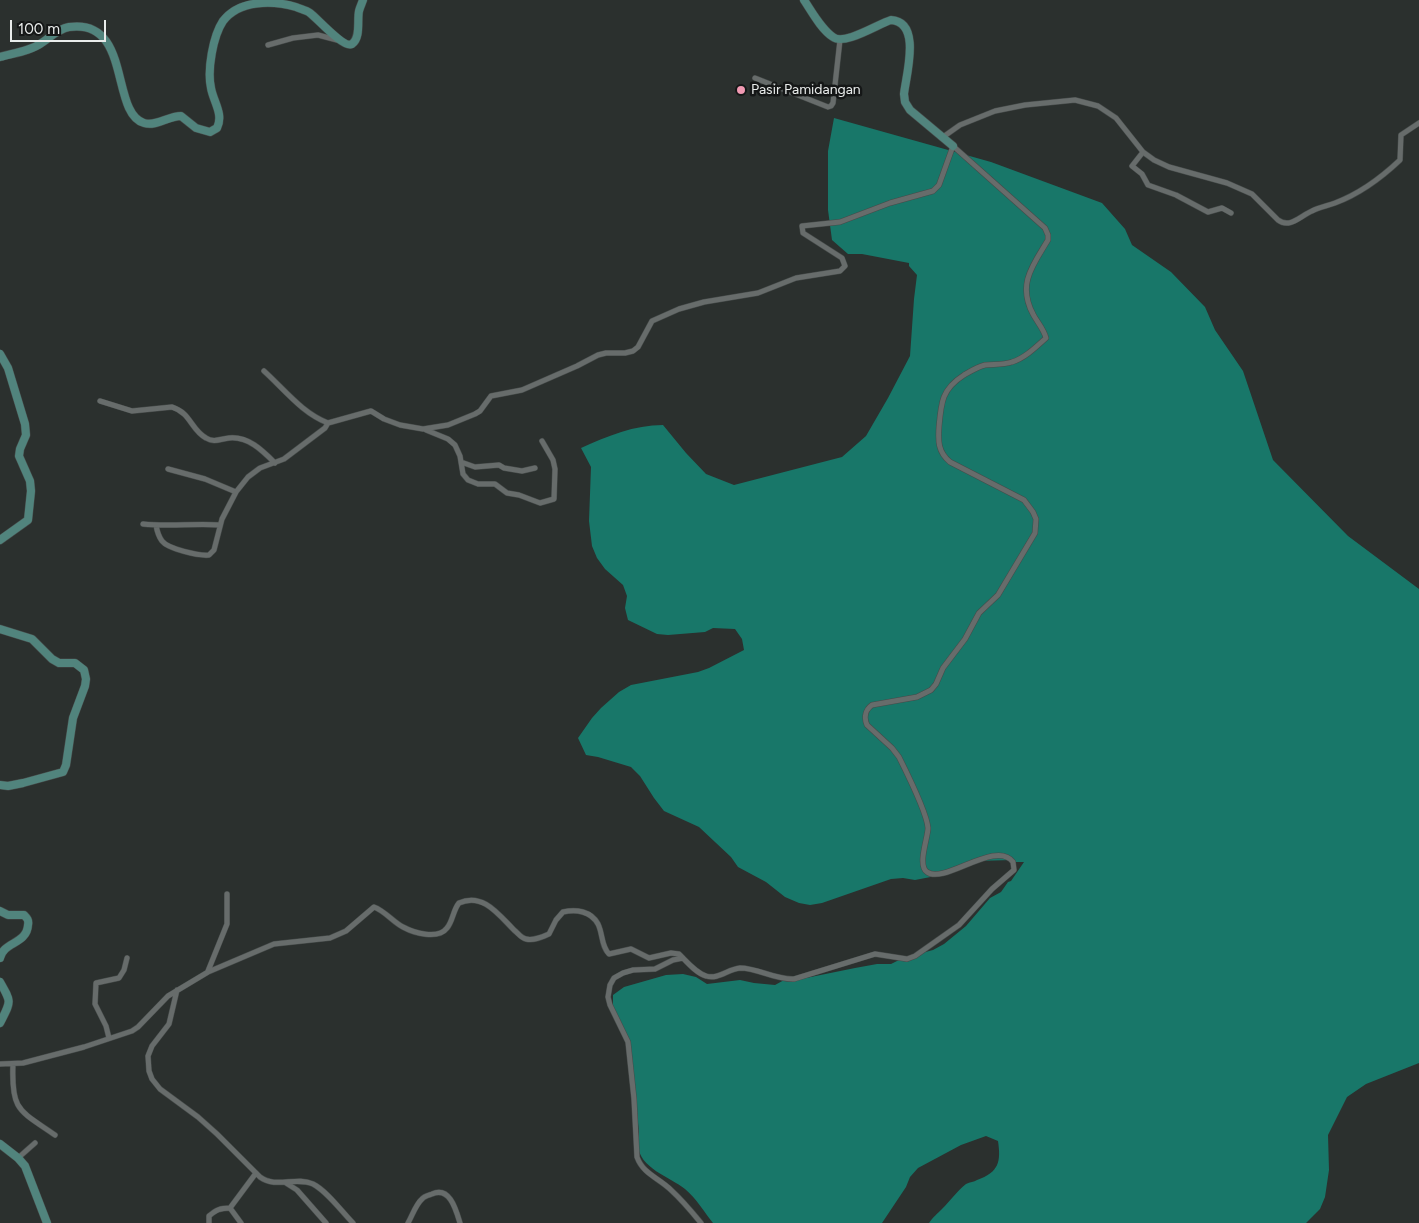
<!DOCTYPE html>
<style>
body{margin:0}
#map{position:relative;width:1419px;height:1223px;overflow:hidden;background:#2b302e;font-family:Figtree,sans-serif}
canvas{display:block}
.scale{position:absolute;left:10px;top:20px;width:96px;height:22px;box-sizing:border-box;border:2px solid #e9eceb;border-top:0;padding-left:6px;font-size:15px;line-height:18px;white-space:nowrap;color:#e9eceb;-webkit-text-stroke:4px #151717;paint-order:stroke}
</style>
<div id="map">
<canvas width="1419" height="1223"></canvas>
<div class="scale">100 m</div>
</div>
<script>
const g = document.querySelector('canvas').getContext('2d');
g.lineJoin = 'round';
function fill(path, color) {
  g.fillStyle = color;
  g.fill(path, 'evenodd');
}
function trace(path, color, width, dash) {
  g.strokeStyle = color;
  g.lineWidth = width;
  g.lineCap = dash ? 'butt' : 'round';
  g.setLineDash(dash || []);
  g.stroke(path);
}
function write(font, color, halo, rows, align = 'center') {
  g.font = font + ' Figtree,sans-serif';
  g.lineWidth = 5;
  g.setLineDash([]);
  g.textBaseline = 'middle';
  g.strokeStyle = halo;
  g.fillStyle = color;
  for (const [text, x, y, turn = 0] of rows) {
    g.save();
    g.translate(x, y);
    g.rotate((+turn || 0) * Math.PI / 180);
    g.textAlign = isNaN(turn) ? turn : align;
    if (halo) g.strokeText(text, 0, 0);
    g.fillText(text, 0, 0);
    g.restore();
  }
}
fill(new Path2D(`
 M834 118 991 162 1102 203 1125 229 1132 245 1171 272 1205 307 1215 330 1243 371 1273 460 1348 536 1419 589V1063L1366 1084 1347 1097 1328 1135 1329 1170 1325 1197 1320 1209 1306 1223H929C933 1217 937 1214 942 1209 950 1201 957 1191 966 1184 970 1182 974 1182 977 1180 999 1172 1001 1162 998 1141L986 1136 961 1145 918 1168 910 1177 906 1187 882 1223H713C704 1212 697 1199 685 1189 670 1177 639 1168 638 1145 637 1142 639 1137 639 1133L631 1052 613 1007V995L624 987 666 975 683 974 696 977 707 984 740 980 754 983 775 985 786 979 796 980 855 968 877 964H891L903 958 933 950 944 944 966 926 990 898 1001 892 1008 882 1011 881 1024 862H1013L1012 860 976 861 941 875 915 880 903 878 891 879 822 903 810 905 799 903 785 897 766 882 738 867 731 857 699 827 664 811 654 798 640 776 631 767 598 757 586 755 578 738 592 718 601 708 619 692 631 685 698 672 709 668 744 650 742 639 735 629 713 628 705 632 668 635 657 634 628 620 625 608 627 596 623 585 605 569 597 558 592 546 589 521 591 467 581 448C608 436 634 425 663 425L686 453 706 474 734 485 842 457 866 436 888 398 910 356 914 299 917 275 909 266V263L862 254H848L832 240 828 210V151Z`), '#187769');
const street = new Path2D(`
 M268 45 293 38 318 35 337 40
 M755 78 828 107 831 106 833 103 840 40
 M943 137 960 125 995 111 1025 105 1075 100 1098 106 1116 118 1143 152 1154 160 1169 167 1227 183 1252 194 1278 220C1290 229 1300 216 1312 211 1319 207 1327 206 1335 203 1359 194 1381 178 1400 160L1401 135 1419 123
 M1143 152 1132 166 1142 174 1148 185 1176 195 1208 212 1222 208 1231 213
 M264 371C285 390 302 413 328 423
 M100 401 132 411 172 407C191 413 191 430 206 438 214 443 220 439 229 438 248 436 262 450 275 463
 M426 430 448 439 455 445 460 456 463 474 468 480 478 484H495L507 493 519 495 540 503 554 499 555 469 553 460 542 441
 M461 462 475 467 499 465 504 468 522 471 535 468
 M168 469 205 479 236 492
 M143 524C169 527 195 523 220 525
 M683 958 673 960 655 969 633 970 623 973 614 978 610 985 608 997 610 1005 628 1042 634 1099 637 1157C643 1174 659 1178 671 1190 682 1200 692 1212 701 1223
 M208 971 227 924V894
 M177 990 169 1024 152 1046 148 1056 149 1071 152 1079 160 1089 198 1117 217 1134 260 1177C276 1189 296 1176 313 1184 327 1191 342 1212 353 1223
 M109 1038 106 1026 95 1004 96 983 119 978 124 970 127 958
 M0 1064 23 1063 84 1047 132 1031 138 1027 168 996 208 972 274 944 330 938 346 931 374 907C385 911 393 922 403 927 414 933 438 940 447 928 453 921 453 910 459 903 483 892 499 915 514 930 518 933 521 938 526 939 534 941 542 937 549 934L556 920 563 912C576 909 591 911 598 924 603 934 601 946 609 954L631 949 649 958 671 953 679 954C687 962 696 973 706 976 718 980 728 969 740 968 758 968 775 980 794 979L875 954 907 959 915 956 959 925 992 889 1014 870 1013 862C996 839 944 885 927 872 917 865 928 838 928 828 927 814 906 771 899 757L892 748 867 725C864 718 865 710 872 705L917 697 931 690 936 684 943 668 965 639 979 613 998 595 1035 533 1036 519 1033 512 1024 500 950 462C938 452 938 441 939 427 941 402 942 389 964 375 971 371 977 367 985 365 994 364 1003 365 1012 362 1025 358 1036 347 1046 338 1044 329 1037 322 1033 314 1017 284 1033 265 1048 240V235L1045 228 953 146 939 185 933 191 890 203 840 222 802 226 803 233 842 258 845 266 840 271 796 278 758 293 704 302 679 309 652 321 638 347 633 351 625 353H606L598 355 577 366 522 390 491 396 480 411 475 414 448 425 423 429 400 425 384 419 371 411 328 423 325 428 284 459 260 468 248 477 236 492 222 519 214 550 209 555C199 556 168 549 162 541 159 537 157 531 156 525
 M13 1064C11 1111 19 1110 55 1135
 M18 1158 35 1143
 M286 1183 297 1190 326 1223
 M209 1223V1216C216 1210 220 1208 230 1208
 M241 1223 230 1208 256 1173
 M408 1223C412 1216 416 1204 422 1199 424 1196 429 1195 432 1194 450 1186 456 1210 460 1223`);
const secondary = new Path2D(`
 M804 0C812 12 821 29 833 37 844 46 878 24 891 20 922 22 906 75 904 94L905 102 910 110 953 146
 M0 57C14 53 31 51 43 42 52 36 58 29 69 27 132 18 110 113 144 123 156 127 168 116 181 116L196 128 210 132 217 128C224 114 213 101 211 88 207 70 213 36 223 21 239 0 272 0 296 7 300 9 306 10 310 13 317 18 344 49 352 44 361 38 357 20 359 11 360 7 362 3 363 0
 M0 354 8 368 25 424 26 435 20 449 19 456 30 481 31 491 28 520 0 540
 M0 629 32 639 52 659 59 663H75L84 670 86 679 85 686 73 718 66 765 63 772 23 783 8 786 0 785
 M0 911 8 915H24C27 918 29 920 28 925 27 944 3 942 0 958
 M0 982C12 1003 11 1001 0 1023
 M0 1144 18 1158 25 1166 47 1223`);
trace(street, '#464b4a', 6);
trace(secondary, '#464b4a', 9);
trace(street, '#676c6b', 5);
trace(secondary, '#51847d', 8);
for (const [x, y, r, color] of [
 [741,90,5,"#f19ab3"]
]) {
  const dot = new Path2D();
  dot.arc(x, y, r, 0, 2 * Math.PI);
  g.fillStyle = color;
  g.fill(dot);
  trace(dot, '#151717', 2);
}
write('14px', '#e9eceb', '#151717', [
 ["Pasir Pamidangan",751,90]
], 'left');
</script>
